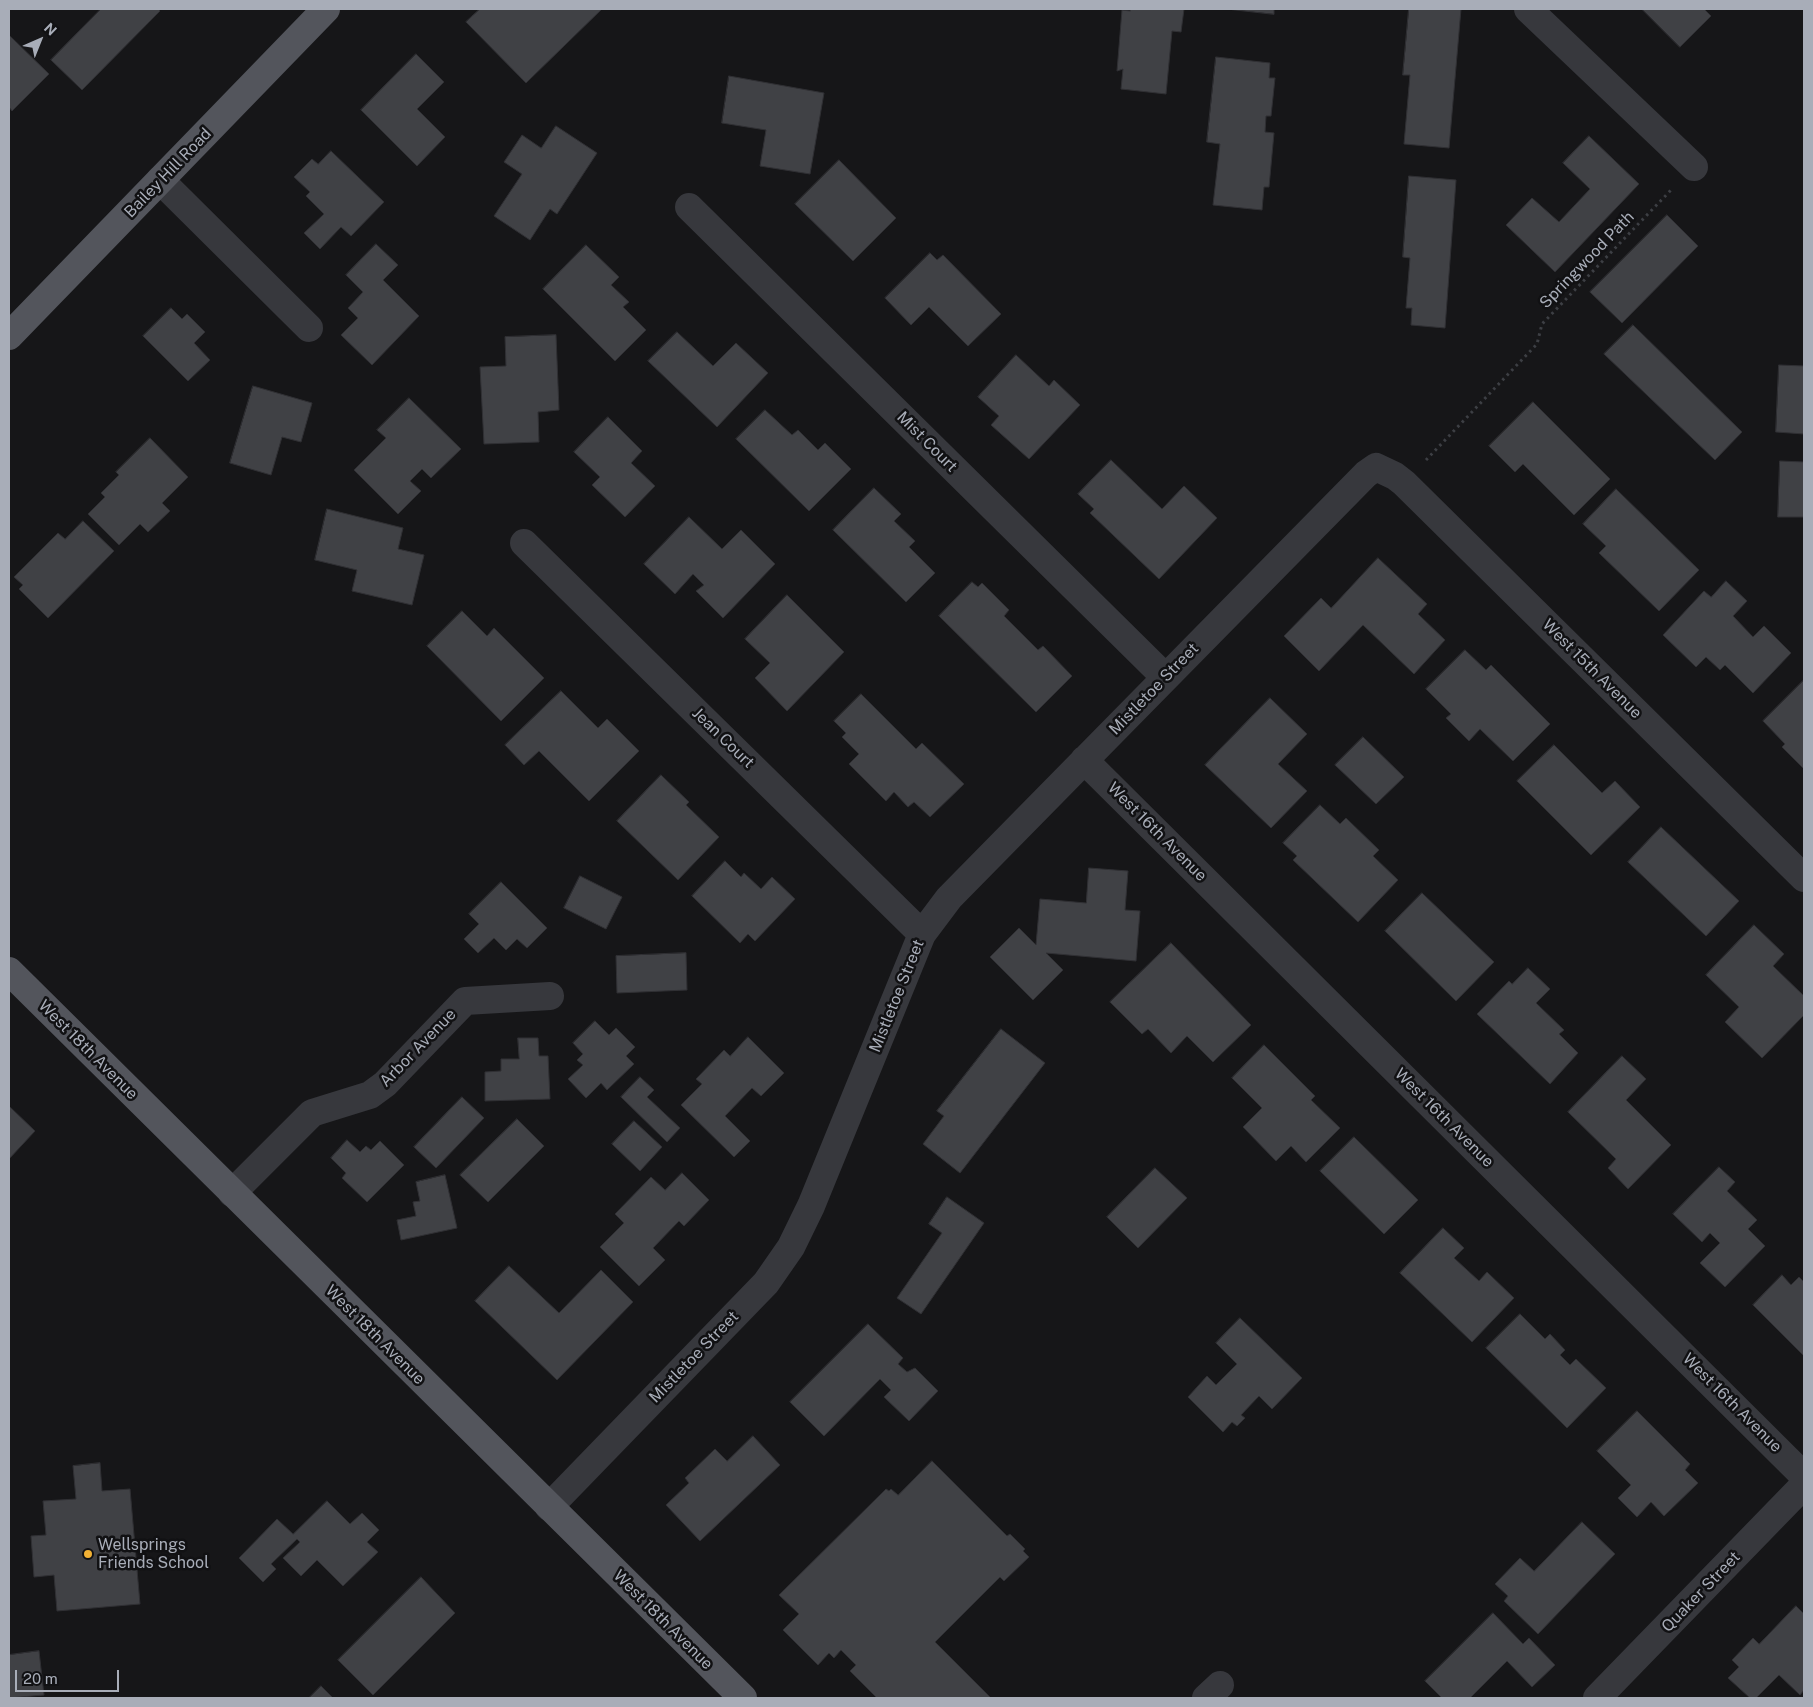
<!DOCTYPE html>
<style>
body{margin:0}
#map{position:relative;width:1813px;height:1707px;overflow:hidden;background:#161618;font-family:"Public Sans",sans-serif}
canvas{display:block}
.frame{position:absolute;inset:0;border:10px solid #a8adb8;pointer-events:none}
.north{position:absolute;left:15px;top:15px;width:50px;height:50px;-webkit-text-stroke:4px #111113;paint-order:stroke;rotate:44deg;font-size:14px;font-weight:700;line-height:20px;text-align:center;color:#a8adb8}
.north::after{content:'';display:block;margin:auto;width:18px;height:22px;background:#a8adb8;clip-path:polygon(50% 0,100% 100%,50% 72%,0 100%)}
.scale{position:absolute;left:15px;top:1670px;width:104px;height:22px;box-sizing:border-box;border:2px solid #a8adb8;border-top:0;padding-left:6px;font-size:15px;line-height:18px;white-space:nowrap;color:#a8adb8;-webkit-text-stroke:4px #111113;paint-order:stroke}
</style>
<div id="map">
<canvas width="1813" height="1707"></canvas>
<div class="frame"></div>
<div class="north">N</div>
<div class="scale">20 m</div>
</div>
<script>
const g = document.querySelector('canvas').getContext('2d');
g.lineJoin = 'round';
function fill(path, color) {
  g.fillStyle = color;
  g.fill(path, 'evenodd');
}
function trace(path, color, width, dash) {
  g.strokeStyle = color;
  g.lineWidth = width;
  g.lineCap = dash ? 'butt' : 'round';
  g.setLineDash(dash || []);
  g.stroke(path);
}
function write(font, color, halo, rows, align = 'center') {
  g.font = font + ' "Public Sans",sans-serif';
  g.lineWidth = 5;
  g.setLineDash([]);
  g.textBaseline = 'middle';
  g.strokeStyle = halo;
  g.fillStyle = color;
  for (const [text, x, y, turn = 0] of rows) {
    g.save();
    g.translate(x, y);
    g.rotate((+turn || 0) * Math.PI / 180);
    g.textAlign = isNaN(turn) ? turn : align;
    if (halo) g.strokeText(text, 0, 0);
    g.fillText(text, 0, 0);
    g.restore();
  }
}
const building = new Path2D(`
 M101 9H158L160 11 82 90 51 60Z
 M480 9H602L526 83 466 22Z
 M1130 9H1184L1181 32 1172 31 1166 94 1121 89 1123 69 1117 71 1122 10 1130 11Z
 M1227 9H1274V14Z
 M1409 9H1461L1449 148 1404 144 1410 75H1403Z
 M1642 9H1704L1711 16 1680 47Z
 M9 35 49 74 12 111 9 107Z
 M416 54 444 82 417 109 445 137 417 166 361 110Z
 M1216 57 1270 63 1269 78H1275L1271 116H1266L1265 132 1274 133 1269 187H1264L1262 210 1213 205 1220 144 1207 142Z
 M729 76 824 93 810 174 760 166 766 130 722 123Z
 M556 126 597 153 557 214 550 209 530 240 494 216 522 174 504 162 522 135 541 148Z
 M1589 136 1639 184 1555 272 1506 225 1532 198 1559 222 1590 189 1563 163Z
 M331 151 384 202 351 236 341 227 320 249 304 233 324 214 306 196 310 192 294 177 312 159 318 164Z
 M839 160 896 218 853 261 795 204Z
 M1409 176 1456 180 1445 328 1411 325 1412 308H1406L1410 258 1403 257Z
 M1667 215 1698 246 1622 323 1590 292Z
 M376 244 398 265 383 280 419 316 372 365 341 335 358 318 348 308 363 292 346 275Z
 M586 245 619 277 611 285 629 302 623 307 646 330 615 361 543 289Z
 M930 253 937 260 943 255 1001 314 968 346 929 307 911 325 885 298Z
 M171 308 182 319 187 314 205 332 194 343 210 360 188 381 143 336Z
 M1633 325 1742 432 1715 460 1604 354Z
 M677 332 713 366 736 343 768 373 717 427 648 361Z
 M556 335 559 410 538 412 539 442 484 444 480 367 506 366 505 337Z
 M1016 355 1049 386 1054 380 1080 405 1029 459 991 425 999 416 978 397Z
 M1779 365 1804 366V434L1776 432Z
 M253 386 312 403 301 442 282 437 271 475 230 463Z
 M409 398 461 449 431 478 422 469 410 481 421 491 398 514 354 470 386 438 377 430Z
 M1533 402 1610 479 1574 515 1523 464 1515 472 1489 446Z
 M765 410 792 435 798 430 818 450 825 443 851 469 809 511 736 439Z
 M608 417 642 451 631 463 655 486 625 517 592 485 600 477 574 452Z
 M150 438 188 477 162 503 170 511 148 532 140 524 119 545 88 514 105 497 101 493 119 475 116 472Z
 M1111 460 1162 509 1184 486 1217 518 1159 579 1090 513 1094 509 1078 494Z
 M1780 461 1804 462V517H1778Z
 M874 488 901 514 894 521 915 541 909 547 935 573 906 602 833 530Z
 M1616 489 1699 570 1659 611 1599 553 1606 546 1583 524Z
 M327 509 403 528 398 549 424 555 412 605 352 591 357 570 315 560Z
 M689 517 722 549 741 530 775 564 723 618 696 591 704 585 693 574 675 594 644 564Z
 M83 521 114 551 48 618 19 589 23 585 14 577 58 533 65 539Z
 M1378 558 1427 604 1418 614 1445 640 1414 674 1363 625 1319 671 1284 636 1321 598 1331 608Z
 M1726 581 1747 601 1733 616 1753 637 1764 626 1791 653 1753 693 1725 665 1720 670 1706 657 1696 667 1663 635 1704 591 1711 597Z
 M972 582 978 587 982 583 1009 610 1004 616 1038 650 1043 646 1072 676 1036 712 939 616Z
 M787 595 844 652 787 711 755 678 770 663 745 639Z
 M462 611 487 636 494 628 544 678 501 721 427 646Z
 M1465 650 1486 670 1491 665 1550 724 1513 761 1480 729 1469 741 1446 718 1451 714 1426 689Z
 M1803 681 1804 682V769L1782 747 1785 744 1763 721Z
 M561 691 598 728 607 719 639 751 589 801 539 751 524 765 505 745Z
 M861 694 916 749 922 743 964 784 930 817 914 802 908 807 894 792 886 801 849 764 859 754 842 737 846 733 834 721Z
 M1270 698 1307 734 1278 764 1307 791 1271 828 1205 765Z
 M1363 737 1404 777 1376 804 1335 765Z
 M1554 745 1602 793 1615 781 1640 807 1591 855 1517 781Z
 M661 775 689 802 686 805 719 837 678 880 617 821Z
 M1320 805 1340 824 1346 818 1379 850 1373 856 1398 880 1358 922 1293 860 1297 856 1283 843Z
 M1661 827 1739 901 1706 936 1628 862Z
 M725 861 741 877 744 873 761 889 772 877 795 899 755 941 748 934 740 943 692 896Z
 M1089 868 1128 871 1125 910 1140 911 1136 961 1046 953 1063 970 1033 1000 990 957 1019 928 1036 945 1040 899 1086 903Z
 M580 876 622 897 606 929 564 908Z
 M501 882 547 928 527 948 517 939 506 950 494 938 478 953 464 939 479 924 469 914Z
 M1422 893 1494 962 1456 1001 1385 931Z
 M1754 925 1784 954 1773 966 1804 996V1015L1762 1058 1725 1022 1739 1007 1706 975Z
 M1171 943 1251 1025 1213 1062 1187 1036 1171 1053 1148 1029 1142 1034 1110 1002Z
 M686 953 687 990 617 993 616 956Z
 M1528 968 1550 989 1536 1003 1564 1030 1559 1034 1578 1053 1550 1084 1477 1014 1509 981 1512 984Z
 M595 1021 609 1035 616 1028 635 1047 626 1056 634 1064 607 1090 601 1083 586 1098 568 1079 583 1065 577 1060 583 1054 573 1043Z
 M1001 1029 1045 1063 960 1173 923 1144 944 1116 937 1111Z
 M748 1037 784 1073 761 1096 752 1088 725 1116 750 1141 734 1157 681 1105 702 1084 696 1079 724 1050 730 1056Z
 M518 1038H538L539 1056H548L550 1099 485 1101V1072L501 1071V1059H519Z
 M1264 1045 1315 1096 1311 1100 1340 1128 1306 1162 1291 1146 1276 1161 1243 1127 1262 1108 1232 1078Z
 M1622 1056 1646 1079 1626 1100 1671 1145 1628 1189 1608 1168 1616 1159 1568 1112Z
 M640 1077 654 1090 647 1097 680 1128 667 1142 621 1097Z
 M462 1097 484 1118 436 1168 414 1147Z
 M9 1106 35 1131 9 1159Z
 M517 1119 544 1146 488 1202 460 1175Z
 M634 1121 662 1147 640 1171 612 1144Z
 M1354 1137 1418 1200 1384 1234 1320 1171Z
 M347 1140 360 1152 366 1146 371 1150 380 1141 404 1165 367 1202 342 1178 346 1173 331 1158Z
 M1719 1167 1735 1182 1727 1191 1757 1220 1748 1229 1765 1246 1725 1287 1700 1263 1720 1243 1710 1233 1702 1242 1673 1214Z
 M1155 1168 1187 1198 1138 1248 1107 1217Z
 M682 1173 709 1200 684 1226 679 1221 653 1248 665 1260 639 1286 600 1247 624 1223 615 1214 651 1177 665 1190Z
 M445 1175 457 1228 401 1240 397 1220 416 1216 413 1202 420 1201 416 1182Z
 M947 1197 984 1223 921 1314 897 1298 942 1233 929 1224Z
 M1443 1228 1464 1248 1454 1258 1479 1281 1487 1272 1514 1298 1472 1342 1400 1273Z
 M509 1266 559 1313 601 1270 633 1302 557 1380 475 1301Z
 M1782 1275 1791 1285 1799 1277 1804 1282V1356L1753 1305Z
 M1520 1314 1545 1339 1550 1334 1565 1350 1560 1355 1570 1365 1576 1359 1606 1388 1567 1428 1486 1348Z
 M1240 1318 1302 1378 1272 1409 1259 1396 1241 1415 1245 1418 1237 1426 1232 1422 1223 1432 1188 1397 1207 1376 1216 1385 1237 1364 1216 1343Z
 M868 1324 903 1358 898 1364 907 1372 915 1368 938 1391 909 1421 884 1397 891 1390 880 1379 824 1436 790 1402Z
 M1637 1411 1690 1464 1685 1470 1698 1483 1664 1516 1651 1502 1637 1517 1618 1498 1631 1485 1597 1451Z
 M753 1436 780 1465 700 1541 666 1505 689 1483 685 1478 715 1449 727 1461Z
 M932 1461 1007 1536 1010 1534 1025 1549 1023 1551 1029 1557 1004 1581 1000 1577 935 1642 991 1698H877L850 1671 856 1665 841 1650 834 1658 829 1653 818 1665 783 1630 799 1614 779 1595 886 1489 889 1491 891 1489 898 1495Z
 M100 1463 102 1491 130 1489 140 1604 57 1611 54 1575 34 1577 31 1536 46 1535 43 1501 76 1499 73 1466Z
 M327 1501 350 1524 362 1513 379 1530 367 1542 378 1552 343 1586 317 1560 301 1576 283 1558 300 1542 297 1539 271 1564 276 1569 263 1582 239 1558 277 1519 293 1534Z
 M1582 1522 1615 1554 1538 1634 1504 1601 1508 1596 1495 1584 1520 1558 1534 1571Z
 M421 1577 455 1613 373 1695 338 1660Z
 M1796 1606 1804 1614V1690L1800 1695 1779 1675 1756 1698H1750L1728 1678 1739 1667 1732 1660 1753 1638 1759 1644Z
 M1493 1613 1523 1644 1529 1638 1555 1665 1532 1687 1507 1661 1470 1698H1442L1425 1681Z
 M39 1651 44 1695 9 1698V1655Z
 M321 1686 333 1698H309Z`);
fill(building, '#404145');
trace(building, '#303034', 1);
trace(new Path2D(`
 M1426 460 1537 344 1542 324 1672 189`), '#3d3f44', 3, [2.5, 4]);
trace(new Path2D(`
 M1528 9 1694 167
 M160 180 309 328
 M689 207 1165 677
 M524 543 922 934
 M1084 760 1804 1476
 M232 1193 312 1113 370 1095 385 1084 465 1001 550 996
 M549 1507 766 1283 791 1247 811 1206 922 934 949 898 1366 474 1376 467 1395 476 1404 483 1804 878
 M1206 1698 1220 1685
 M1597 1698 1804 1485`), '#37383d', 28);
trace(new Path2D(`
 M9 336 326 9
 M9 971 743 1698`), '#53555c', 28);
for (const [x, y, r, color] of [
 [88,1554,5,"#f2b134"]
]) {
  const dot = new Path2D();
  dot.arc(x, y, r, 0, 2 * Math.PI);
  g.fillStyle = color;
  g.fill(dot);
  trace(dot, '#111113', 2);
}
write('16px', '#a8adb8', '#111113', [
 ["Bailey Hill Road",168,173,-46],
 ["Springwood Path",1587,260,-46],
 ["Mist Court",927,442,45],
 ["West 15th Avenue",1592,669,45],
 ["Mistletoe Street",1154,689,-46],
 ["Jean Court",723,738,44],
 ["West 16th Avenue",1157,832,45],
 ["Mistletoe Street",897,996,-68],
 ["Arbor Avenue",418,1048,-46],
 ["West 18th Avenue",88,1050,45],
 ["West 16th Avenue",1444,1118,45],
 ["West 18th Avenue",375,1335,45],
 ["Mistletoe Street",694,1357,-46],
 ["West 16th Avenue",1732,1403,45],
 ["Quaker Street",1701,1592,-46],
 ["West 18th Avenue",663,1620,45]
]);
write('16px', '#a8adb8', '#111113', [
 ["Wellsprings",98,1545],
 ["Friends School",98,1563]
], 'left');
</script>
